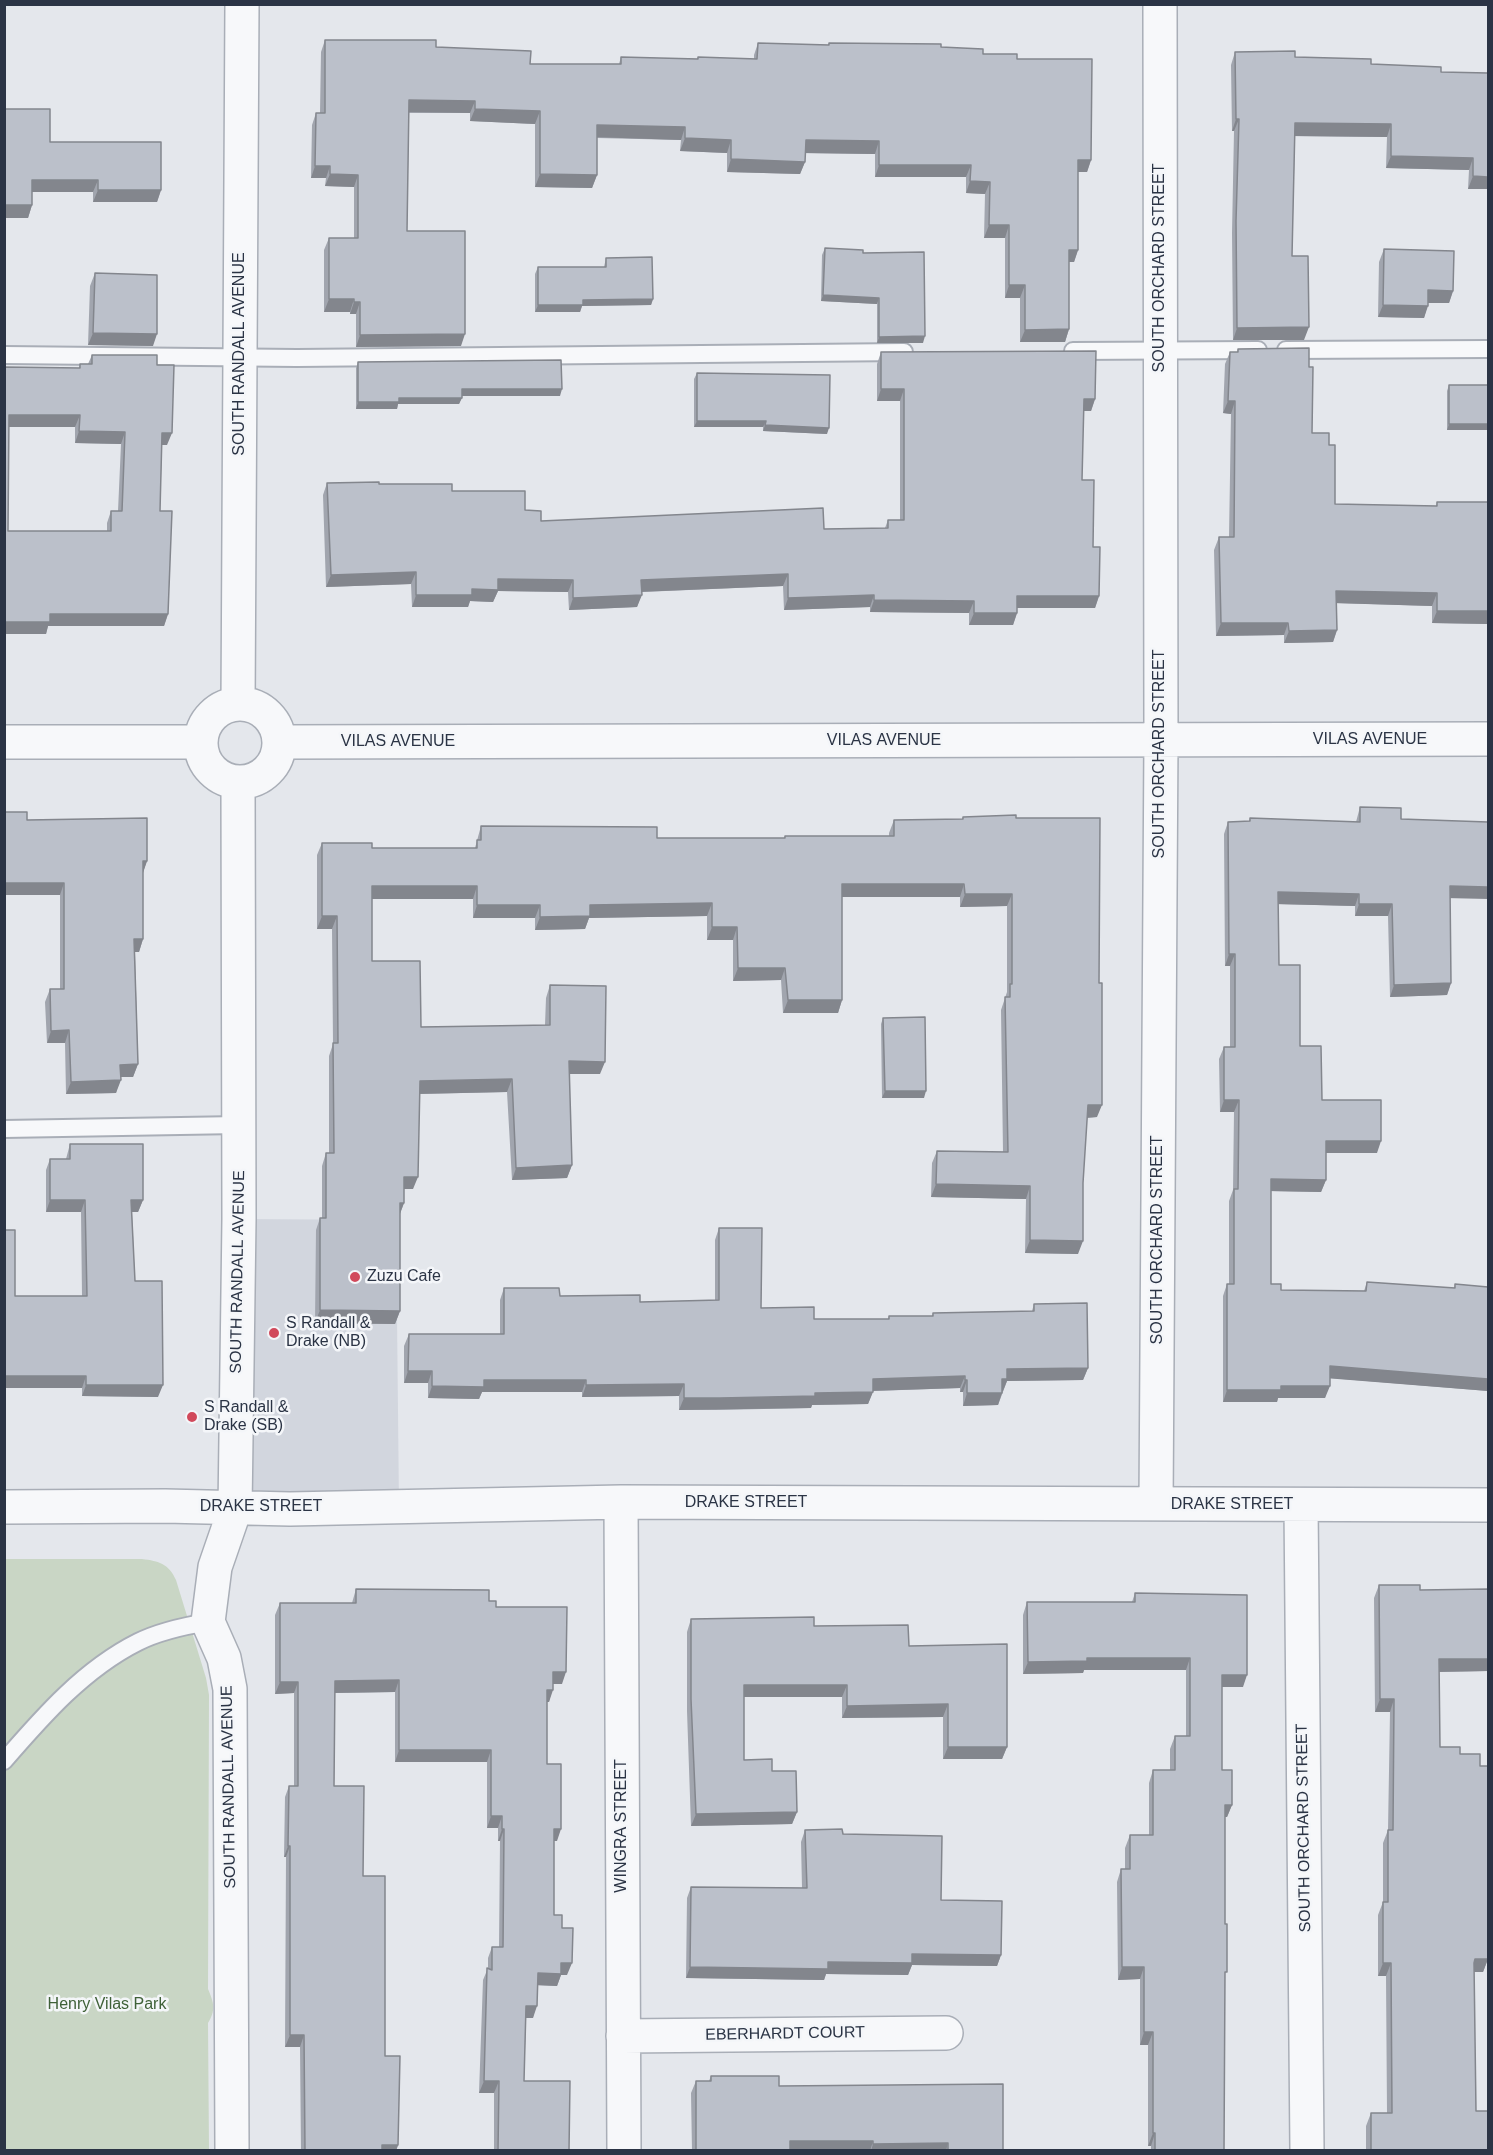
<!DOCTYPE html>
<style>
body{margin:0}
#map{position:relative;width:1493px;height:2155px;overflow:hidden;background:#e4e7ec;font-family:Arial,sans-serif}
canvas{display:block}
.frame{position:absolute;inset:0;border:6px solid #2b3445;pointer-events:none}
</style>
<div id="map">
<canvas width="1493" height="2155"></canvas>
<div class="frame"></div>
</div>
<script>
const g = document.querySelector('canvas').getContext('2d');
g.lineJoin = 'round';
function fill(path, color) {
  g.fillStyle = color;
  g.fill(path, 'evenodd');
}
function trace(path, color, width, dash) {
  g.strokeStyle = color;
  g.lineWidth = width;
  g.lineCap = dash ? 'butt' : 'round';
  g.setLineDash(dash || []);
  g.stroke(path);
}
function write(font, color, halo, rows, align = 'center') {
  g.font = font + ' Arial,sans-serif';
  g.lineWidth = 5;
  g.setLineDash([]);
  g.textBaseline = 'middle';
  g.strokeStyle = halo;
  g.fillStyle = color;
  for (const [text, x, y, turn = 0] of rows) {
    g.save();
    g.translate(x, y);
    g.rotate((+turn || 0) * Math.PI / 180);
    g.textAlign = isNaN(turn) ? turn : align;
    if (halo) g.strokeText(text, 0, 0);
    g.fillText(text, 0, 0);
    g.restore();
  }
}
fill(new Path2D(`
 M239 1219 396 1220 399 1507 235 1509Z`), '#d2d6de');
fill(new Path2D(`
 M4 1559H142C159 1561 169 1564 176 1580L206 1678 209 1695 208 1989C214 2003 216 2010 208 2023L209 2150H5Z`), '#c9d6c5');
const lane = new Path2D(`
 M1286 350 1488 349
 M1073 351 1258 350
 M4 355 297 358 904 352
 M4 1129 239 1125
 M4 1761C43 1716 84 1669 138 1642 160 1631 184 1626 208 1622`);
const street = new Path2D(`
 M201 743a39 39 0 1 1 78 0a39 39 0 1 1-78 0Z
 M238 704 242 4
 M4 742H200
 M280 742 1488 739
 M621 1502 624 2150
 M1156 1504 1161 740 1160 4
 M1301 1505 1307 2150
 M4 1507 165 1506 290 1509 621 1502 1488 1505
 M623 2036 946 2033
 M232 2150 230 1689 224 1658 208 1622 215 1567 235 1509 239 1219 238 783`);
trace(lane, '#a9aeb7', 20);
trace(street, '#a9aeb7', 36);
trace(lane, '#f7f8fa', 16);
trace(street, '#f7f8fa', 33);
fill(new Path2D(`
 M325 40 436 47 530 64H619L621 57 697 59 698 57 754 59V55L758 43 828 45 829 43 941 47 1017 59 1091 160 1087 172H1078V250L1074 262H1069V329L1065 342H1020V298H1005V238H984L985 194 966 193V177H875V154L805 153V162L800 174 727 172V153L680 151 681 140 597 138V175L592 188 535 187V124L470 121V113H409L407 231 461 346 356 347V314H350V312H324V250L329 238H354V187L325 186 326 178H311L312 125 316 113H320L321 52Z
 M1235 52 1371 64 1441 72 1488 189H1468L1469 170 1386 168 1387 137 1295 136 1292 256 1304 340H1233L1232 233 1234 131H1232L1231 65Z
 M50 142 161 190 157 202H93V192H32V205L28 218H4Z
 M825 248 863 253 923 343H877V304L821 301 822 255Z
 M1384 249 1453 291 1449 303H1428L1424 318 1378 317 1379 262Z
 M606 258 653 299 651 305 582 306 580 312H535V274L538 267H604Z
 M95 273 153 346 88 345 90 286Z
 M1238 349 1312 433 1329 445 1335 504 1436 506 1437 502H1488V624L1432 623V606L1337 603V630L1333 642 1284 643V635L1216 636 1214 550 1219 537H1229L1231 414 1223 413 1225 364 1230 352H1237Z
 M881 352 1095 399 1091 411H1083L1082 480 1099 596 1095 608H1017V613L1013 625H969V613L870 612V607L784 610 783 586 642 592 637 607 569 610 568 592 498 591 493 602 470 601 468 607H412L411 584 326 587 323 495 327 483 379 484 452 491 525 510 541 521 824 529 885 528 888 520H900V401H877V364Z
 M92 355 157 365 167 445H162L160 511 168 614 164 626H48L46 634H4V367L79 368 80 364H88ZM9 427H75V443L121 444 118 511H111L107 523V531H8Z
 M358 362 560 396H462L459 404H398L397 409H356V368Z
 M697 373 827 434 763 431V427H694V379Z
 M1449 385 1488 430H1447V391Z
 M1360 807 1401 819 1450 898 1451 983 1447 995 1390 997 1388 916H1355V906L1278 904 1279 965 1300 1046 1322 1100 1377 1153H1326V1180L1321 1192 1271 1191V1284L1281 1290 1364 1291 1367 1282 1454 1288 1455 1284 1488 1287V1391L1330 1378 1325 1398H1278L1277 1402H1223V1296L1227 1284H1229V1201L1233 1190 1234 1112H1220L1219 1059 1224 1047H1230V966H1225L1224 834 1228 822 1249 821 1250 818 1356 822Z
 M963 817 1016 818 1097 1117 1087 1118 1078 1254 1025 1253 1026 1199 931 1197 932 1163 937 1151 1003 1152 1001 1010 1007 992V906L960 907V897H842V1000L838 1013H783L781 980 733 981V940H707V916L589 918 585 929 535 930V918H473V899H372V961L421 1027 545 1025 546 998 550 985 600 1074H569L572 1165 567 1178 512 1180 507 1092 419 1094 413 1189H404V1203L400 1214V1311L395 1324 315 1323 316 1230 320 1218H322V1166L326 1153H329V1056L333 1044 332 929H317V855L322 843 372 848H475L481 826 657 838H784L785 836H889V833L894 820 962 819Z
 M27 820 147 861 143 872V939L139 952H135L138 1064 133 1077H120L116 1093 66 1094 65 1043H47L45 1002 50 989H60V895H4Z
 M883 1018 924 1098H882L881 1024Z
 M70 1144 143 1200 138 1212H132L135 1281 158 1397 82 1396V1388H4L15 1296H82L81 1212H46V1170L50 1159H66Z
 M719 1228 761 1308 814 1319H888L889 1316H932L933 1313 1032 1311 1034 1304 1088 1368 1083 1380 1007 1381 998 1405 963 1406V1392H960V1388L873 1391 868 1404 812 1405 811 1408 716 1410H679V1396L582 1397V1392H482L479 1399 428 1398V1383H404V1346L409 1334H500V1300L504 1288 560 1296 640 1302 715 1300V1240Z
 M1379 1585 1420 1590 1488 1671 1439 1672 1440 1747 1460 1754 1480 1766 1488 1959 1483 1972H1474L1476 2111 1488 2151H1366V2126L1371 2113H1387L1386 1976H1378V1915L1383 1902V1843L1388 1830 1390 1712H1375L1374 1598Z
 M356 1589 489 1601 496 1607 562 1684H553L549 1702H547V1764L557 1841H554V1915L562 1928 567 1975H561L557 1986 537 1985 533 2018H526L524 2081 569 2151H494V2093H479L483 1980 488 1968V1958L492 1947H499L500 1841H498V1828H487V1762H395V1692L335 1693 334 1786 363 1876 385 2056 398 2145 396 2151H301L300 2047H285L286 1857H284L285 1797 289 1786H294V1693L275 1694V1615L280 1603H352Z
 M1135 1593 1243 1687H1222V1770L1232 1805 1227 1817H1225L1224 2151H1151V2146H1148V2045H1140V1979L1118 1980 1117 1882 1121 1869H1125V1848L1130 1835H1149V1783L1153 1770H1170V1749L1175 1736H1186V1670H1084L1083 1673 1023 1674V1615L1027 1602H1132Z
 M691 1619 814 1626 909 1646 1007 1747 1002 1759H943V1717L842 1718V1697H744V1760L772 1771 797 1812 792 1824 691 1826 687 1711V1632Z
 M805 1830 843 1834 941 1900 1001 1955 997 1966 912 1965 908 1975 826 1974 824 1980 686 1978 687 1898 691 1887 802 1888 801 1842Z
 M711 2076 779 2086 1003 2151H692L691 2093 696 2081H709Z`), '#a1a5ae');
fill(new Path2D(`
 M409 100 475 101 470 113 405 112Z
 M475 109 540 111 535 124 470 121Z
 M1236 119H1239L1234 131H1232Z
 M1295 123 1391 124 1387 137 1290 136Z
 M597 125 685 127 681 140 592 137Z
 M685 138 731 140 727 153 680 151Z
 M806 140 879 141 875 154 801 153Z
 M1391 156 1473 158 1469 170 1386 168Z
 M731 159 805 162 800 174 727 172Z
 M1078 160H1091L1087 172H1074Z
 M879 165H971L966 177H875Z
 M315 166H330L326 178H311Z
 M330 174 358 175 354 187 325 186Z
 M540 174 597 175 592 188 535 187Z
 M1473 176 1488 177V189H1468Z
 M32 180H98L93 192H28Z
 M970 181 990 182 985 194 966 193Z
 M98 190H161L157 202H93Z
 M4 205H32L28 218H4Z
 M989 225H1009L1005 238H984Z
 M1069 250H1078L1074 262H1065Z
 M1009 285H1025L1020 298H1005Z
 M1428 290 1453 291 1449 303H1424Z
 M823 295 879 298 877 304 821 301Z
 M329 299H354L350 312H324Z
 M653 299 651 305 582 306 580 312H535L538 305 583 300Z
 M354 302H360L356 314H350Z
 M1383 305 1428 306 1424 318 1378 317Z
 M1309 327 1304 340H1233L1237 328Z
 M1069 329 1065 342H1020L1025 330Z
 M93 333 157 334 153 346 88 345Z
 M465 334 461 346 356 347 360 335Z
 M925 336 923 343H877L879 337Z
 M462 389H562L560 396H459Z
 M881 389H904L900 401H877Z
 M399 398H462L459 404H398L397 409H356L358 402Z
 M1084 399H1095L1091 411H1079Z
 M1228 401H1235L1231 414 1223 413Z
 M9 415H80L75 427H4Z
 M697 421H766L763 427H694Z
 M1449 424H1488V430H1447Z
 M765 425 829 428 827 434 763 431Z
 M79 431 125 432 121 444 75 443Z
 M162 433H172L167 445H158Z
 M416 572 411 584 326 587 331 575Z
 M788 574 783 586 637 592 641 580Z
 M498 579 573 580 568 592 498 591 493 602 470 601 468 607H412L416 595 472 589Z
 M1336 591 1437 593 1432 606 1332 603Z
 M642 595 637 607 569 610 573 598Z
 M874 595 870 607 784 610 788 598Z
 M1017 596H1099L1095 608H1013Z
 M874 600 974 601 969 613 870 612Z
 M1437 611H1488V624L1432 623Z
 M974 613H1017L1013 625H969Z
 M50 614H168L164 626H48L46 634H4V622Z
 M1221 623H1288L1284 635 1216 636Z
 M1337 630 1333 642 1284 643 1289 631Z
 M143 861H147L143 873Z
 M4 883H64L60 895H4Z
 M842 884H964L960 897H838Z
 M372 886H477L473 899H367Z
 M1450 886 1488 887V899L1445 898Z
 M1278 892 1359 894 1355 906 1274 904Z
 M965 894H1012L1007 906 960 907Z
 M712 903 707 916 589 918 585 929 535 930 540 917 590 905Z
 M1359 904H1392L1388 916H1355Z
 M477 905H540L535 918H473Z
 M322 916H337L332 929H317Z
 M712 927H737L733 940H707Z
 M134 939H143L139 952H130Z
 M1229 954H1235L1230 966H1225Z
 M738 968H785L781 980 733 981Z
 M1451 983 1447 995 1390 997 1394 985Z
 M788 1000H842L838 1013H783Z
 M69 1030 65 1043H47L51 1031Z
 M569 1061 605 1062 600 1074H564Z
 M138 1064 133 1077H115L120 1065Z
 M512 1079 507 1092 415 1094 420 1081Z
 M121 1080 116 1093 66 1094 71 1082Z
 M885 1091H926L924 1098H882Z
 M1224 1100H1239L1234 1112H1220Z
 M1088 1105H1102L1097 1117 1083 1118Z
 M1326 1141H1381L1377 1153H1322Z
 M572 1165 567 1178 512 1180 516 1168Z
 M404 1177H418L413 1189H399Z
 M1271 1179 1326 1180 1321 1192 1267 1191Z
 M936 1184 1030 1186 1026 1199 931 1197Z
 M50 1200H85L81 1212H46Z
 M131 1200H143L138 1212H127Z
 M400 1203H404L399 1216Z
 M1030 1240 1083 1241 1078 1254 1025 1253Z
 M320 1310 400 1311 395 1324 315 1323Z
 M1330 1366 1488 1379V1391L1325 1378Z
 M1088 1368 1083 1380 1007 1381 1003 1391H997L1002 1379 1007 1369Z
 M408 1371H432L428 1383H404Z
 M4 1376H86L82 1388H4Z
 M965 1376 960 1388 868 1391 873 1379Z
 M484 1380H586L582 1392H482L479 1399 428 1398 432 1386Z
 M965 1380H967L963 1392H960Z
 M684 1384 679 1396 582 1397 586 1385Z
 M86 1385H163L158 1397 82 1396Z
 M1281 1386H1330L1325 1398H1278L1277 1402H1223L1227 1390Z
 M873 1392 868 1404 812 1405 811 1408 679 1410 684 1398 815 1393Z
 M967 1393H1002L998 1405 963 1406Z
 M1087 1658H1190L1186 1670H1084L1083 1673 1023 1674 1028 1662Z
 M1439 1659H1488V1671L1434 1672Z
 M553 1672H566L562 1684H549Z
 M1222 1675H1247L1243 1687H1218Z
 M399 1680 395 1692 331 1693 335 1681Z
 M280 1682H298L294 1693 275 1694Z
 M744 1685H847L842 1697H740Z
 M547 1690H553L549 1702H543Z
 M1380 1699H1394L1390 1712H1375Z
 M948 1704 943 1717 842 1718 847 1706Z
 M948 1747H1007L1002 1759H943Z
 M399 1750H491L487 1762H395Z
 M1225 1805H1232L1227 1817H1220Z
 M797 1812 792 1824 691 1826 696 1814Z
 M491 1816H502L498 1828H487Z
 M502 1829H504L500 1841H498Z
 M554 1829H561L557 1841H550Z
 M288 1846H290L286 1857H284Z
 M912 1954 1001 1955 997 1966 912 1965 908 1975 826 1974 824 1980 686 1978 690 1967 828 1962Z
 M1475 1959H1488L1483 1972H1470Z
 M561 1963H572L567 1975H561L557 1986 533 1985 538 1973Z
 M1383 1963H1391L1386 1976H1378Z
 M1122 1967H1144L1140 1979 1118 1980Z
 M526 2006H537L533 2018H522Z
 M1144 2032H1153L1148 2045H1140Z
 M290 2035H304L300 2047H285Z
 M484 2081H499L494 2093H479Z
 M1153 2133H1155L1151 2146H1148Z
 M790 2141H873L870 2151H786Z
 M948 2143 946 2151H871L873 2144Z
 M382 2145H398L396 2151H380Z`), '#83868d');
const building = new Path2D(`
 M325 40H436V47L531 51 530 64H621V57L698 59V57L757 59 758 43 829 45V43L941 44V47L983 49V54H1017V59H1092L1091 160H1078V250H1069V329L1025 330V285H1009V225H989L990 182 970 181 971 165H879V141L806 140 805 162 731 159V140L685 138V127L597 125V175L540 174V111L475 109V101L409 100 407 231H465V334L360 335V302H354V299H329V238H358V175L330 174V166H315L316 113H325Z
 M1295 51V57L1371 59V64L1441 67V72L1488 73V177L1473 176V158L1391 156V124L1295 123 1292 256H1308L1309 327 1237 328 1236 221 1239 119H1236L1235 52Z
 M4 109H50V142H161V190H98V180H32V205H4Z
 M825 248 863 250V253L924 252 925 336 879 337V298L823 295Z
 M1384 249 1454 251 1453 291 1428 290V306L1383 305Z
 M652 257 653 299 583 300V305H538V267H606V258Z
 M95 273 157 275V334L93 333Z
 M1309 348V367H1313L1312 433H1329V445H1335V504L1437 506V502H1488V611H1437V593L1336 591 1337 630 1289 631 1288 623H1221L1219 537H1234L1235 401H1228L1230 352H1238V349Z
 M1096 351 1095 399H1084L1082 480H1094L1093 547H1100L1099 596H1017V613H974V601L874 600V595L788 598V574L641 580 642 595 573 598V580L498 579V590L472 589V595H416V572L331 575 327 483 379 482V484H452V491H525V510L541 511V521L823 508 824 529 888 528V520H904V389H881V352Z
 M92 355H157V365H174L172 433H162L160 511H172L168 614H50V622H4V367L80 368V364H92ZM9 415H80L79 431 125 432 122 511H111V531H8Z
 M561 360 562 389H462V398H399V402H358V362Z
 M697 373 830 375 829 428 765 425 766 421H697Z
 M1449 385H1488V424H1449Z
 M1360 807 1401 808V819L1488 822V887L1450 886 1451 983 1394 985 1392 904H1359V894L1278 892 1279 965H1300V1046H1321L1322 1100H1381V1141H1326V1180L1271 1179V1284H1281V1290L1366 1291 1367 1282 1455 1288V1284L1488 1287V1379L1330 1366V1386H1281V1390H1227V1284H1234V1189H1238L1239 1100H1224V1047H1235V954H1229L1228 822 1250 821V818L1360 822Z
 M4 812H27V820L147 818V861H143V939H134L138 1064 120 1065 121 1080 71 1082 69 1030 51 1031 50 989H64V883H4Z
 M1016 815V818H1100L1099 983H1102V1105H1088L1083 1183V1241L1030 1240V1186L936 1184 937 1151 1008 1152 1005 997H1010V984H1012V894H965L964 884H842V1000H788L785 968H738L737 927H712V903L590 905V916L540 917V905H477V886H372V961H420L421 1027 550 1025V985L606 986 605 1062 569 1061 572 1165 516 1168 512 1079 420 1081 418 1177H404V1203H400V1311L320 1310V1218H326V1153H334L333 1043H338L337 916H322V843H372V848H477V840H481V826L657 827V838H785V836H894V820L963 819V817Z
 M925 1017 926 1091H885L883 1018Z
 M70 1144H143V1200H131L135 1281H162L163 1385H86V1376H4V1230H15V1296H87L85 1200H50V1159H70Z
 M719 1228H762L761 1308 814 1307V1319H889V1316H933V1313L1034 1311V1304L1087 1303 1088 1368 1007 1369V1379H1002V1393H967V1380H965V1376L873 1379V1392L815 1393V1396L720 1398H684V1384L586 1385V1380H484V1387L432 1386V1371H408L409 1334H504V1288H559L560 1296 640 1295V1302L719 1300Z
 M1379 1585H1420V1590L1488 1589V1659H1439L1440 1747H1460V1754H1480V1766H1488V1959H1475L1474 1963 1476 2111H1488V2151H1371V2113H1392L1391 1963H1383V1902H1388V1830H1393L1394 1699H1380Z
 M356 1589 489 1590V1601H496V1607H567L566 1672H553V1690H547V1764H561V1829H554V1915H562V1928H573L572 1963H561V1974L538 1973 537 2006H526L524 2081H570L569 2151H498L499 2081H484L487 1968 492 1970V1947H503L504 1829H502V1816H491V1750H399V1680L335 1681 334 1786H364L363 1876H385V2056H400L398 2145H382V2151H305L304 2035H290V1846H288L289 1786H298V1682H280V1603H356Z
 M1135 1593 1247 1595V1675H1222V1770H1232V1805H1225V1924H1227V1972H1225L1224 2151H1155V2133H1153V2032H1144V1967H1122L1121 1869H1130V1835H1153V1770H1175V1736H1190V1658H1087V1661L1028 1662 1027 1602H1135Z
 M814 1617V1626L908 1625 909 1646 1007 1644V1747H948V1704L847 1706V1685H744V1760L772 1759V1771H796L797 1812 696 1814 691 1699V1619Z
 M842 1829 843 1834 942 1836 941 1900 1002 1901 1001 1955 912 1954V1963L828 1962V1969L690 1967 691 1887 807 1888 805 1830Z
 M711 2076H779V2086L1003 2084V2151H948V2143L873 2144V2141H790V2151H696V2081H711Z`);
fill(building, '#bbc0ca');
trace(building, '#83868d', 1.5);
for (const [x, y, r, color] of [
 [355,1277,6,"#d1495b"],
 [274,1333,6,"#d1495b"],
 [192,1417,6,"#d1495b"]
]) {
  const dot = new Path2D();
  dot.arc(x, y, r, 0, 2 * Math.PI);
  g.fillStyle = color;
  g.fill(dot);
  trace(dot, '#f4f6f9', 2);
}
write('16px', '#2b3445', '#f4f6f9', [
 ["SOUTH ORCHARD STREET",1160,268,-90],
 ["SOUTH RANDALL AVENUE",240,354,-90],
 ["VILAS AVENUE",1370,740],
 ["VILAS AVENUE",884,741],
 ["VILAS AVENUE",398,742],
 ["SOUTH ORCHARD STREET",1160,754,-90],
 ["SOUTH ORCHARD STREET",1158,1240,-90],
 ["SOUTH RANDALL AVENUE",238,1272,-89],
 ["DRAKE STREET",746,1503],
 ["DRAKE STREET",1232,1505],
 ["DRAKE STREET",261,1507],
 ["SOUTH RANDALL AVENUE",229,1787,-91],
 ["WINGRA STREET",622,1826,-90],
 ["SOUTH ORCHARD STREET",1304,1828,-91],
 ["EBERHARDT COURT",785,2034,-1]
]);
write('16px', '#2b3445', '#f4f6f9', [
 ["Zuzu Cafe",367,1277],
 ["S Randall &",286,1324],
 ["Drake (NB)",286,1342],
 ["S Randall &",204,1408],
 ["Drake (SB)",204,1426]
], 'left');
write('16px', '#3f6138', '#f4f6f9', [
 ["Henry Vilas Park",107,2005]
]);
</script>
